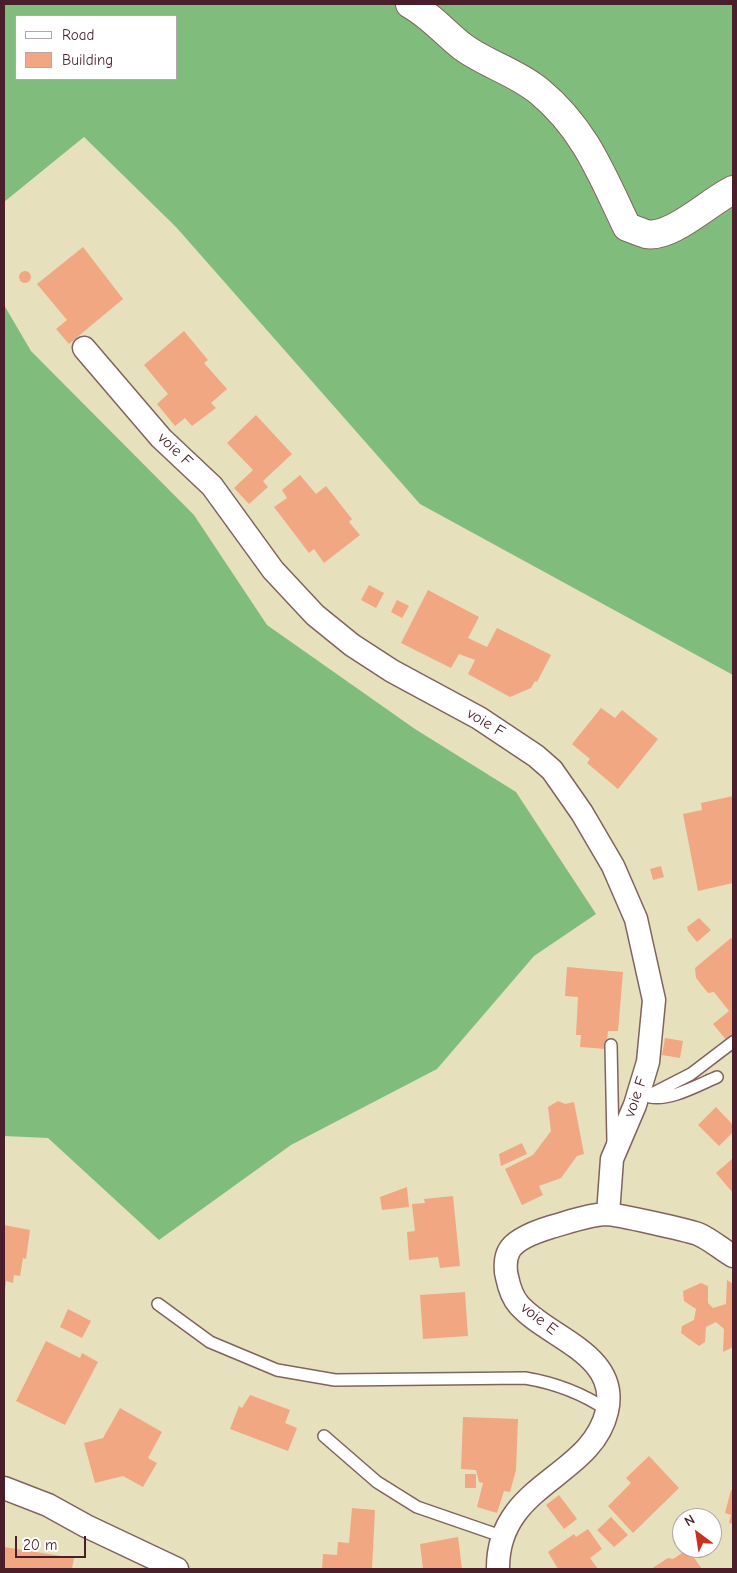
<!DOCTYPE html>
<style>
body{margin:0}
#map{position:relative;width:737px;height:1573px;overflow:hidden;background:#e7e0bc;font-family:"Comic Neue",sans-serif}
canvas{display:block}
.frame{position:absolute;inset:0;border:5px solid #4a1f2b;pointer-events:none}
.legend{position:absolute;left:15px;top:15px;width:162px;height:65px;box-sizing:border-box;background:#fff;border:1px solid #b7a5aa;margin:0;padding:6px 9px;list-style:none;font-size:15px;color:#4a1f2b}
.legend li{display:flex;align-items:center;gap:10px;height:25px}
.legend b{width:25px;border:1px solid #b7a5aa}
.north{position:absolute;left:672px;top:1508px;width:50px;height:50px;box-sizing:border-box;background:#fff;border:1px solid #b7a5aa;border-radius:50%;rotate:329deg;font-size:14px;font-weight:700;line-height:20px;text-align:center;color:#4a1f2b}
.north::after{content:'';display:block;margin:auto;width:18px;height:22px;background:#c8321e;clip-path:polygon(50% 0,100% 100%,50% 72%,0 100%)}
.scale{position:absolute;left:15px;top:1536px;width:71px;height:22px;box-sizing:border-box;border:2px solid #4a1f2b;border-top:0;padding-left:6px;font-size:15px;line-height:18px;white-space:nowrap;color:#4a1f2b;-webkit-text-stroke:4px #fff;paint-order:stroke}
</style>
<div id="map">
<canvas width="737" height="1573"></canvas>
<div class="frame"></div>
<ul class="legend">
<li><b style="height:6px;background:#fff"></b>Road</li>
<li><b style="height:14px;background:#f1a782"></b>Building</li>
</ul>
<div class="north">N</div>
<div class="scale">20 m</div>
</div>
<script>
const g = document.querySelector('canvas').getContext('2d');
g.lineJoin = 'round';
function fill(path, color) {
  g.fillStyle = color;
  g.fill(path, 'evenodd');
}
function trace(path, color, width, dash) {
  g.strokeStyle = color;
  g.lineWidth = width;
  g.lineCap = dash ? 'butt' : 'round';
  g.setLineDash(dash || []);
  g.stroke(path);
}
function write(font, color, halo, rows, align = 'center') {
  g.font = font + ' "Comic Neue",sans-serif';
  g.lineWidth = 5;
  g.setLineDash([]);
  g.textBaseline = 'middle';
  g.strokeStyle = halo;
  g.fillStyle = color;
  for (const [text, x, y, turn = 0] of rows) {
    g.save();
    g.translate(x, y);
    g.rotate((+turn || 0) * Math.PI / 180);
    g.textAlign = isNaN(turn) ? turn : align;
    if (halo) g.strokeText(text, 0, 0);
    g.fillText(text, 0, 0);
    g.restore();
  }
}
fill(new Path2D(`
 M4 4H733V675L420 504 176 227 84 137 4 202ZM16 16H176V79H16Z
 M4 305 31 351 194 515 267 625 415 729 516 792 596 914 534 956 437 1069 291 1145 159 1240 48 1138 4 1136Z`), '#80bd7c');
fill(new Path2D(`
 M83 247 123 299 69 344 56 329 67 320 37 284Z
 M19 277a6 6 0 1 1 12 0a6 6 0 1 1-12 0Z
 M184 331 208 360 204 363 227 389 211 403 216 408 192 426 185 418 175 426 157 404 168 394 144 365Z
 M256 415 292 454 263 481 268 487 249 504 234 488 253 470 227 443Z
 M300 475 316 494 326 486 352 519 349 522 360 535 324 563 314 549 309 553 274 507 287 498 282 490Z
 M369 585 384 593 376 608 361 600Z
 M428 590 479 617 468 638 487 647 497 628 551 655 537 682 535 681 531 688 510 697 468 674 475 660 459 654 451 668 401 643Z
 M397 600 409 606 402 618 391 612Z
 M601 708 615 718 622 710 658 739 618 789 587 763 590 759 572 744Z
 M733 796V883L698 891 683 814 702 810 701 803Z
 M661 866 664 877 653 880 650 869Z
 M699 918 711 930 697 942 688 931 687 927Z
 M731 938 733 941V1038L728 1042 713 1024 729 1011 714 992 708 993 696 978 695 968Z
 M567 967 623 972 618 1031H608L606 1049 580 1047 581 1035H576L578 997 565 996Z
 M665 1038 683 1041 680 1058 662 1055Z
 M558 1101 565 1104 574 1102 584 1154 577 1156 561 1178 539 1186 543 1195 522 1205 505 1169 533 1155 551 1131 548 1107Z
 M716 1107 733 1125V1132L719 1146 698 1125Z
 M522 1143 527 1154 501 1166 499 1154Z
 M733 1158V1193L716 1173Z
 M407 1187 409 1207 382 1210 380 1197Z
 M453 1196 460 1266 440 1268 438 1257 409 1260 407 1232 415 1231 412 1204 425 1203 424 1199Z
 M4 1225 30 1230 26 1259 23 1258 20 1276 14 1275 13 1283 6 1281 5 1290Z
 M727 1280 733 1284V1347L723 1352 724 1329 716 1322 706 1327 705 1342 699 1346 681 1333 682 1326 694 1320 696 1309 684 1301 683 1291 701 1283 708 1286V1303L713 1308 726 1304Z
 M465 1292 468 1336 423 1339 420 1295Z
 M68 1309 91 1321 82 1338 60 1327Z
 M46 1341 80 1358 82 1353 98 1362 65 1425 16 1401Z
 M250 1395 290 1410 285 1423 297 1428 288 1451 230 1429 239 1406 242 1408Z
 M120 1408 162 1432 148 1458 157 1463 143 1487 123 1476 95 1483 84 1443 103 1438Z
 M463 1417 518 1419 516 1470 510 1492 504 1491 497 1513 477 1507 483 1483 479 1482 476 1470 461 1469Z
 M649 1456 679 1488 633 1533 608 1506 631 1483 626 1478Z
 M465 1474H476V1488H465Z
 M731 1490H733V1524L729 1523 731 1515 725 1513Z
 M559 1495 577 1519 564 1529 546 1505Z
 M352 1508 375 1510 372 1569H322L323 1554 337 1555 338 1542 349 1543Z
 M611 1517 628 1535 614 1547 597 1530Z
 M588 1529 602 1549 590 1558 598 1569H558L548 1552 574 1534 576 1537Z
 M458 1537 462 1569H423L420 1544Z
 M4 1547 74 1558 72 1569H4Z
 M688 1549 702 1569H651L668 1558 673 1559Z`), '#f1a782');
const service = new Path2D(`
 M611 1045 613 1142
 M648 1096 691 1074 733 1042
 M650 1097C670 1101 698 1085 717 1077
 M158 1304 210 1342 277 1370 335 1380 525 1378C555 1383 582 1393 607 1410
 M324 1436 377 1482 417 1507 501 1536`);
const minor = new Path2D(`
 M84 348 161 438 212 486 273 570 315 615 352 645 392 671 479 718 536 756 552 770 582 813 613 866 636 919 654 1000 648 1062 635 1105 612 1159 608 1214
 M4 1488 48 1505 86 1526 177 1569
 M498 1569C497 1483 592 1478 607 1411 620 1354 548 1338 519 1305 512 1297 509 1287 507 1277 505 1270 505 1258 509 1251 515 1239 538 1231 551 1227 569 1222 587 1215 606 1214 616 1214 686 1230 698 1234 710 1239 721 1249 733 1256`);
const tertiary = new Path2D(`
 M410 4C430 15 445 33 463 47 486 64 516 72 539 91 585 129 602 175 627 227 633 229 640 232 646 234 671 239 710 201 733 190`);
trace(service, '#81635e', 14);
trace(minor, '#81635e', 25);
trace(tertiary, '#81635e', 30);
trace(service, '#fff', 11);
trace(minor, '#fff', 22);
trace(tertiary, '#fff', 28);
write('16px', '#4a1f2b', '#fff', [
 ["voie F",175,450,44],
 ["voie F",486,723,31],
 ["voie F",636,1097,-71],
 ["voie E",539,1319,38]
]);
</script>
